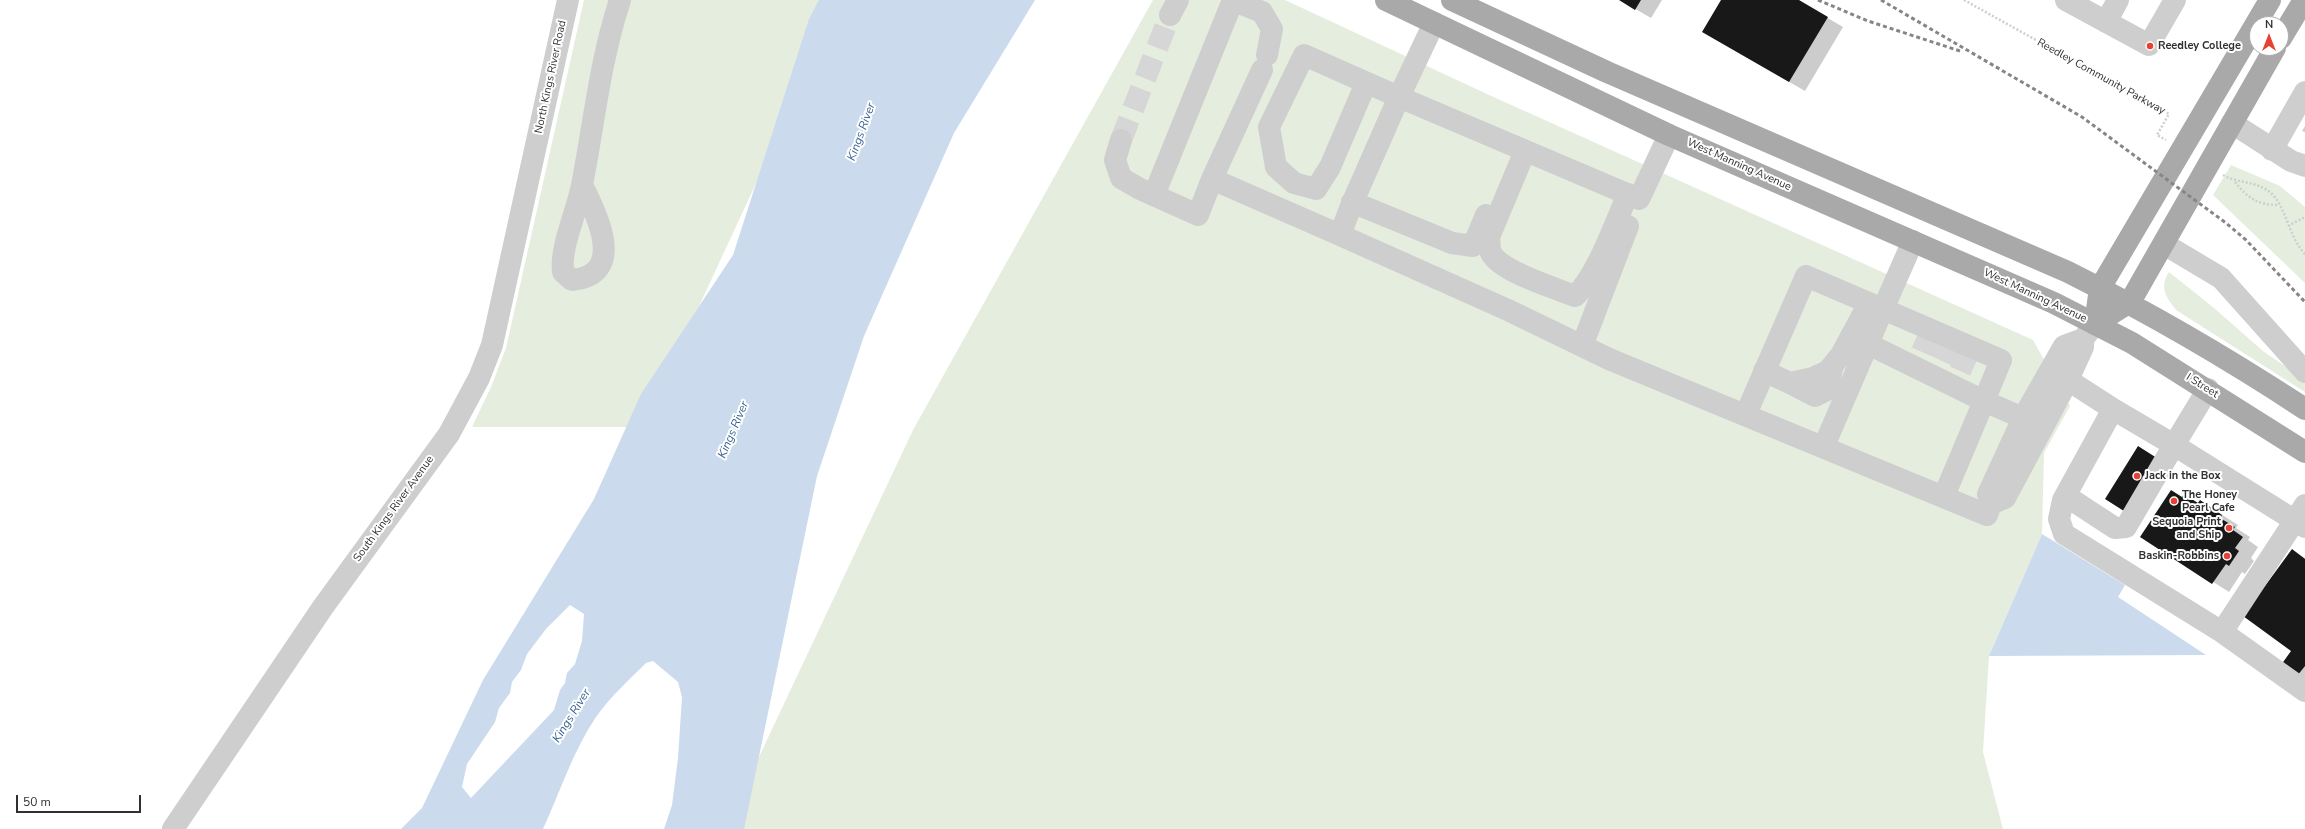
<!DOCTYPE html>
<style>
body{margin:0}
#map{position:relative;width:2305px;height:829px;overflow:hidden;background:#fff;font-family:"Nunito Sans",sans-serif}
canvas{display:block}
.north{position:absolute;left:2249px;top:16px;width:40px;height:40px;box-sizing:border-box;background:#fff;border:1px solid #adadad;border-radius:50%;rotate:0deg;font-size:11px;font-weight:700;line-height:16px;text-align:center;color:#313131}
.north::after{content:'';display:block;margin:auto;width:14px;height:18px;background:#e74133;clip-path:polygon(50% 0,100% 100%,50% 72%,0 100%)}
.scale{position:absolute;left:16px;top:795px;width:125px;height:18px;box-sizing:border-box;border:2px solid #313131;border-top:0;padding-left:5px;font-size:12px;line-height:14px;white-space:nowrap;color:#313131;-webkit-text-stroke:3px #fff;paint-order:stroke}
</style>
<div id="map">
<canvas width="2305" height="829"></canvas>
<div class="north">N</div>
<div class="scale">50 m</div>
</div>
<script>
const g = document.querySelector('canvas').getContext('2d');
g.lineJoin = 'round';
function fill(path, color) {
  g.fillStyle = color;
  g.fill(path, 'evenodd');
}
function trace(path, color, width, dash) {
  g.strokeStyle = color;
  g.lineWidth = width;
  g.lineCap = dash ? 'butt' : 'round';
  g.setLineDash(dash || []);
  g.stroke(path);
}
function write(font, color, halo, rows, align = 'center') {
  g.font = font + ' "Nunito Sans",sans-serif';
  g.lineWidth = 4;
  g.setLineDash([]);
  g.textBaseline = 'middle';
  g.strokeStyle = halo;
  g.fillStyle = color;
  for (const [text, x, y, turn = 0] of rows) {
    g.save();
    g.translate(x, y);
    g.rotate((+turn || 0) * Math.PI / 180);
    g.textAlign = isNaN(turn) ? turn : align;
    if (halo) g.strokeText(text, 0, 0);
    g.fillText(text, 0, 0);
    g.restore();
  }
}
fill(new Path2D(`
 M584 0H841L643 427H472L491 387 506 348Z
 M1153 0H1285L1487 94 2033 340 2070 406 2044 453 2042 534 1989 656 1983 752 2003 829H725L913 430Z
 M2231 165 2280 186 2305 207V283L2213 195Z
 M2169 272 2214 308 2263 351 2305 380V392L2176 310C2166 297 2159 287 2169 272Z`), '#e5eddf');
fill(new Path2D(`
 M819 0H1035L954 133 864 336 817 476 744 829H664L672 805 678 758 682 697 678 682 653 661 646 663C629 680 610 697 596 717 573 751 560 792 543 829H401L422 808 483 680 594 499 641 394 733 255 809 19ZM570 605 584 614 582 641 575 664 567 673 565 683 560 690 554 710 471 798 462 787 467 764 495 722 499 708 510 693 512 682 521 670 527 654 546 629Z
 M2042 534 2125 585 2118 597 2206 655 1989 656Z`), '#cbdbed');
fill(new Path2D(`
 M1620 0H1662L1651 18Z
 M1722 0H1797L1843 27 1805 91 1703 32Z
 M2305 126V132L2302 131Z
 M2183 498 2216 511 2238 525 2236 528 2250 537 2248 540 2258 547 2251 558 2254 561 2245 574 2242 572 2229 592 2141 536Z
 M2292 550 2305 558V680L2298 675 2293 651Z`), '#0003');
fill(new Path2D(`
 M1619 0H1641L1635 10Z
 M1721 0H1799L1828 17 1789 82 1702 32Z
 M2138 446 2160 460 2127 513 2105 499Z
 M2171 490 2182 497 2184 494 2198 503 2200 500 2222 515 2220 518 2235 527 2233 530 2243 537 2235 548 2239 551 2229 566 2226 564 2212 584 2140 537Z
 M2292 549 2305 559V666L2297 676 2281 665 2291 651 2243 616Z`), '#181818');
trace(new Path2D(`
 M1121 140 1170 15
 M1922 352 1929 336
 M1942 361 1950 344
 M1960 371 1969 351`), '#d6d6d6', 22, [22, 11]);
trace(new Path2D(`
 M1964 0 2169 114 2157 135 2166 140
 M2223 175C2237 183 2253 181 2267 190 2286 202 2288 237 2305 254
 M2235 182C2248 198 2257 205 2279 205
 M2288 226 2305 217`), '#cecece', 2.5, [2, 2]);
trace(new Path2D(`
 M1232 0 1262 12 1272 29 1267 55
 M2066 0 2149 45 2175 0
 M1170 15 1178 0
 M2106 22 2118 0
 M1262 70 1212 179 1340 235
 M1366 83 1330 167 1316 189 1294 183 1276 167 1269 127 1304 55 1399 97 1434 23
 M2232 123 2291 161 2305 166
 M1669 135 1639 199 1399 97 1351 206 1340 235 1510 311 1609 359 1987 515 1991 504 2005 498 2068 380 2083 347V339L2095 324
 M1121 140 1115 160 1121 178 1140 189 1198 215 1212 179
 M2272 150 2305 92
 M1525 151 1489 237C1490 242 1489 249 1491 253 1501 272 1555 288 1575 296 1597 276 1615 223 1628 194
 M582 185C597 214 627 275 572 280L563 272C560 246 577 212 582 185 594 123 600 61 620 0
 M1154 195 1233 0
 M1352 202 1452 243 1473 246 1486 215
 M2164 244 2221 278 2305 372
 M1868 344 1984 401 1944 496
 M1582 346 1628 226
 M1764 371 1790 383 1813 378 1828 371 1841 355 1869 303
 M2068 380 2113 409 2063 500 2059 519 2064 534 2222 632 2305 691
 M1790 383 1815 396 1827 390 1833 365
 M2113 409 2174 445 2208 389
 M1746 414 1806 276 1883 309 1913 241
 M1824 446 1883 309 2001 360 1984 401 2023 418
 M2066 496 2115 528 2126 527 2174 445 2305 527
 M1991 504 1988 494 2023 418 2064 346 2083 339
 M2222 632 2305 505
 M173 829 323 607 449 434 479 378 492 345 503 295 568 0`), '#cecece', 22);
trace(new Path2D(`
 M1386 0 1669 135 2054 303 2132 343 2305 452
 M1452 0 1607 72 2068 272C2150 313 2229 359 2305 409
 M2281 38 2304 0
 M2095 324 2100 288 2270 0
 M2095 324 2130 302 2275 48`), '#a9a9a9', 22);
trace(new Path2D(`
 M1818 0 1868 21 1960 51
 M1881 0 2082 117 2226 223 2246 240 2305 302`), '#868686', 3, [4, 3]);
for (const [x, y, r, color] of [
 [2150,46,4,"#e74133"],
 [2137,476,4,"#e74133"],
 [2174,501,4,"#e74133"],
 [2229,528,4,"#e74133"],
 [2227,556,4,"#e74133"]
]) {
  const dot = new Path2D();
  dot.arc(x, y, r, 0, 2 * Math.PI);
  g.fillStyle = color;
  g.fill(dot);
  trace(dot, '#fff', 1.5);
}
write('bold 11px', '#313131', '#fff', [
 ["Reedley College",2158,46],
 ["Jack in the Box",2145,476],
 ["The Honey",2182,495],
 ["Pearl Cafe",2182,508],
 ["Sequoia Print",2221,522,"right"],
 ["and Ship",2221,535,"right"],
 ["Baskin-Robbins",2219,556,"right"]
], 'left');
write('11px', '#313131', '#fff', [
 ["North Kings River Road",551,77,-78],
 ["Reedley Community Parkway",2101,77,29],
 ["West Manning Avenue",1739,165,24],
 ["West Manning Avenue",2035,296,25],
 ["I Street",2202,386,32],
 ["South Kings River Avenue",394,509,-54]
]);
write('italic 12px', '#3d6594', '#fff', [
 ["Kings River",862,132,-70],
 ["Kings River",734,430,-67],
 ["Kings River",572,716,-58]
]);
</script>
